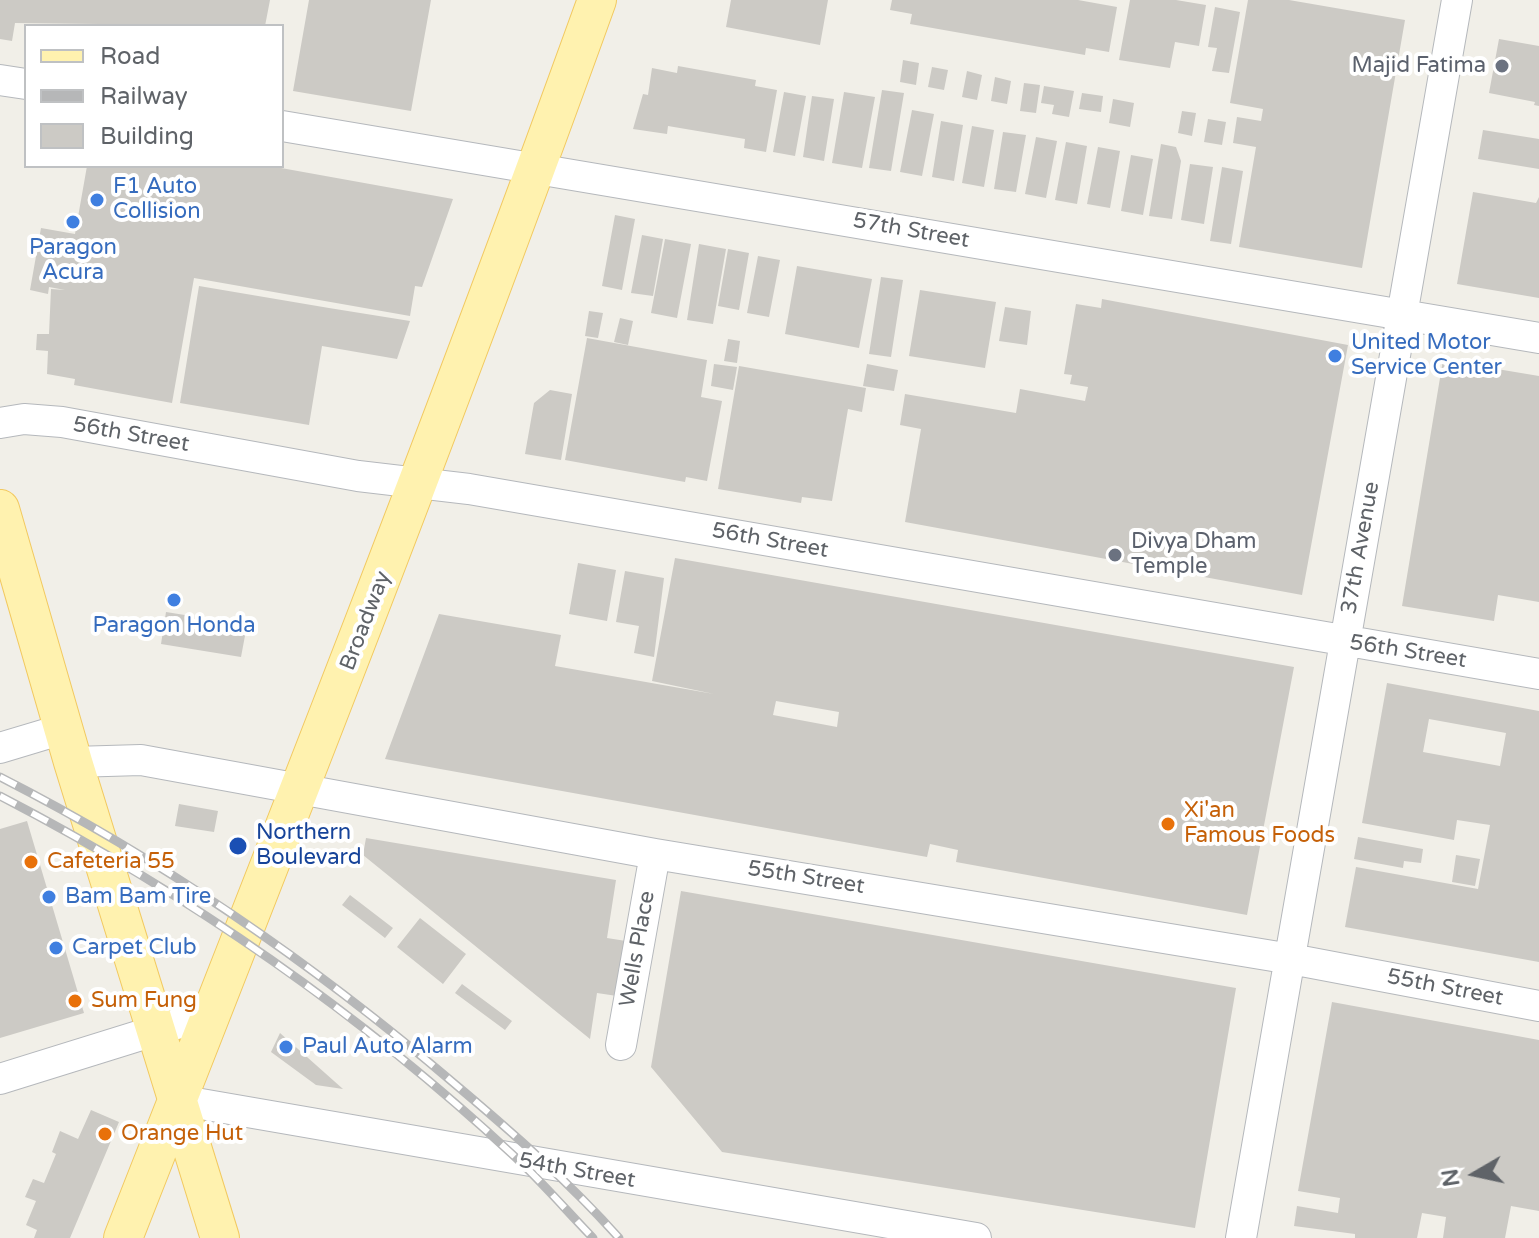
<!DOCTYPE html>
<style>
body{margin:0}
#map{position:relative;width:1539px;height:1238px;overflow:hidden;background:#f1efe8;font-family:"Varela Round",sans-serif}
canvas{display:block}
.legend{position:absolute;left:24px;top:24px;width:260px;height:144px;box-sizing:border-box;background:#fff;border:2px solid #bfc1c3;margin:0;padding:10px 14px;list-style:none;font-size:24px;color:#5f6368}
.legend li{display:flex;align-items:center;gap:16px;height:40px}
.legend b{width:40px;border:2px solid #bfc1c3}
.north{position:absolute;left:1435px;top:1134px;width:80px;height:80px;-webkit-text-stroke:6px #fff;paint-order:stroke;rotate:261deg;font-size:22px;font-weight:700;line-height:32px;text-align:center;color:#5f6368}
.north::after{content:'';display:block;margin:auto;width:28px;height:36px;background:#5f6368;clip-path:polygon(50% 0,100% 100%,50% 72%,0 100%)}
</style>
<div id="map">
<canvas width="1539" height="1238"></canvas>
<ul class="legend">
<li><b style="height:10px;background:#fff2af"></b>Road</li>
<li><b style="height:10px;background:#b6b7b8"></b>Railway</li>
<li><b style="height:22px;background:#cccac5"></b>Building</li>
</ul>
<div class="north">N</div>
</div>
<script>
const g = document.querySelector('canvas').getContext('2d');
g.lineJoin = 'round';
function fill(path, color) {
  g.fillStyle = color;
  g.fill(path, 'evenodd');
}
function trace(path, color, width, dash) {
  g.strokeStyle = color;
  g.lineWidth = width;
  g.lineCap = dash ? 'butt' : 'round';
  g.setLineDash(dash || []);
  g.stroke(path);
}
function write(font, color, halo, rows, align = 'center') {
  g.font = font + ' "Varela Round",sans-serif';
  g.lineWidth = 8;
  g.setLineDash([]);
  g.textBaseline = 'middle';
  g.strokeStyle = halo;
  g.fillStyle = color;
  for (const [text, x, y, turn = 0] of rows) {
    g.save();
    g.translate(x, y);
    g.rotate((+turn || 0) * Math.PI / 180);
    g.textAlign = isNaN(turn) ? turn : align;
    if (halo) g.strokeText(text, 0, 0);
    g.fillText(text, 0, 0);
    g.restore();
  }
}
fill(new Path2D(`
 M0 0H270L265 26 15 23 12 41 0 39Z
 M309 0H431L411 111 293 91Z
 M731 0H828L820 45 726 27Z
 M892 0H1078L1117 7 1109 52 1086 48 1085 55 910 24 912 14 890 10Z
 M1130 0H1176L1206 5 1199 46 1175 42 1170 68 1119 60Z
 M1248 0H1289L1405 20 1362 268 1239 247 1256 147 1233 143 1237 117 1261 121 1263 109 1230 103Z
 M1215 7 1240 12 1229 73 1212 71 1217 48 1208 47Z
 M1499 39 1539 46V106L1534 105 1535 102 1489 93Z
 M903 60 919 63 916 85 900 82Z
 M678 66 756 80 755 86 777 90 766 152 744 148 745 139 668 126 667 134 633 129 643 94 648 95 652 68 677 73Z
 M932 67 948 70 944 90 928 87Z
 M967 71 982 75 977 100 962 97Z
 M995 77 1011 81 1007 104 991 101Z
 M1024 83 1040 85 1036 113 1020 111Z
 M1044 86 1074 91 1069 117 1052 114 1054 105 1041 103Z
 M882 90 904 93 891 171 869 168Z
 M784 92 806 96 795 156 773 152Z
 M844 92 875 97 862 168 832 163Z
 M1082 93 1103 96 1101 112 1079 109Z
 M812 96 834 99 824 161 803 157Z
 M1113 99 1134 103 1130 127 1109 123Z
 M912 110 934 114 922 176 900 172Z
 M1182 111 1196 113 1192 136 1178 133Z
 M1208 119 1226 122 1222 145 1204 142Z
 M941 121 963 125 954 181 932 177Z
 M972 126 994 130 984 187 962 183Z
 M1483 130 1539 139V169L1478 159Z
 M1003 132 1026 135 1016 192 994 189Z
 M1036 137 1057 141 1046 198 1025 194Z
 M1066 142 1087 146 1077 204 1055 200Z
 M1161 144 1176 147 1181 161 1172 219 1149 216Z
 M1098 147 1120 151 1110 208 1087 204Z
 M1131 155 1153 159 1143 215 1121 211Z
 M1190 164 1213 167 1204 224 1181 220Z
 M87 166H270L453 199 422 287 415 286 410 316 194 278 172 403 74 385 75 379 47 374 48 351 36 350 37 334H49L51 289 65 290 49 287 48 294 30 290 41 228 75 234Z
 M1222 167 1243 171 1231 244 1210 241Z
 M1473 192 1536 203 1539 197V298L1457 284Z
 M615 215 635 219 622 290 602 286Z
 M642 235 663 239 653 296 631 293Z
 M665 239 691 244 677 318 651 313Z
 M699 244 726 249 713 324 687 320Z
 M728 249 749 253 739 310 718 306Z
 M758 256 780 260 769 317 747 313Z
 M797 266 872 279 859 348 785 334Z
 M881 277 903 280 891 357 869 354Z
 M199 286 329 308 410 321 397 359 322 346 309 425 180 403Z
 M920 290 996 302 985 368 909 356Z
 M1102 299 1348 345 1302 595 905 522 921 429 900 425 905 394 1016 413 1020 389 1085 401 1088 387 1070 384 1072 375 1064 374 1076 304 1101 308Z
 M1005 307 1031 311 1027 345 999 341Z
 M589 311 603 313 598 338 585 336Z
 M620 318 633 321 628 345 614 342Z
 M587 338 707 360 701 397 722 401 707 481 686 477 685 482 565 460Z
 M728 339 740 341 737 363 724 361Z
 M1443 360 1539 376V602L1498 595 1494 621 1402 606Z
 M714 364 737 367 733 390 711 386Z
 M867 364 898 370 894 391 863 386Z
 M739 366 866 388 862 412 848 409 832 501 802 497 801 503 718 489Z
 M550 390 572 394 561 460 525 454 534 403Z
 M675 558 1294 667 1247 915 956 862 958 850 930 844 927 857 385 759 439 614 561 635 555 666 714 694 652 681ZM776 701 839 712 837 727 773 715Z
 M578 563 616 570 607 621 569 614Z
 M625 571 664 578 654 657 634 653 639 626 616 622Z
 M166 612 247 625 241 657 161 644Z
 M1387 683 1539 711V962L1345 927 1356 867 1478 889 1490 825 1457 820 1454 840 1362 823ZM1429 719 1506 733 1500 766 1423 752Z
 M179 804 218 811 214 832 175 826Z
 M27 821 84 1013 0 1038V829Z
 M1358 837 1423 849 1421 863 1404 861 1403 868 1354 859Z
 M366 838 616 880 607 938 626 941 617 996 597 993 590 1039 363 855Z
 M1456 855 1480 859 1475 886 1452 882Z
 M681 891 1236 988 1195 1228 722 1152 651 1067Z
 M350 895 393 928 385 938 342 905Z
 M420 918 466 954 443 984 397 947Z
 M462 984 512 1021 505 1030 455 993Z
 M1332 1002 1539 1040V1211L1511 1206 1505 1238H1443L1446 1217 1422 1213 1417 1238H1355V1234L1294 1226 1297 1206 1338 1213 1340 1198 1298 1191Z
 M280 1033 343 1089 316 1085 271 1052Z
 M91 1110 119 1122 70 1238H34L37 1230 26 1225 36 1201 25 1197 33 1179 44 1183 56 1154 52 1152 60 1131 78 1139Z`), '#cccac5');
const minor = new Path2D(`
 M0 80 26 84
 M282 126 1539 338
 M0 423 24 419 62 422 358 476 469 489 1539 674
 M0 748 63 729
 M73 762 141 760 655 854 1291 959 1539 1006
 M621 1045 655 854
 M0 1079 212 1013
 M178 1100 976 1238
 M1241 1238 1457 0`);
const major = new Path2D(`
 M0 509 73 762 220 1238
 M123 1238C285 827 447 416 597 0`);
trace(minor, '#b5b8bc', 32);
trace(major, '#f2c960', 40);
trace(minor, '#fff', 30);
trace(major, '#fff2af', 38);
const rail = new Path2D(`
 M0 777C165 861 315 965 456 1085 513 1133 569 1182 619 1238
 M0 796C185 892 360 1013 513 1155 541 1181 566 1210 593 1238`);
trace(rail, '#b6b7b8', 9);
trace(rail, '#fff', 6, [18]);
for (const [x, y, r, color] of [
 [1502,66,8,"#6b7280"],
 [97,200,8,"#3f7fe0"],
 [73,222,8,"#3f7fe0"],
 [1335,356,8,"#3f7fe0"],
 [1115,555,8,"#6b7280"],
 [174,600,8,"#3f7fe0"],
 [1168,824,8,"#e8710a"],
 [238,846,10,"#1a4fb4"],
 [31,862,8,"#e8710a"],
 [49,897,8,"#3f7fe0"],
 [56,948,8,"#3f7fe0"],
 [75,1001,8,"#e8710a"],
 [286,1047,8,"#3f7fe0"],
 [105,1134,8,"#e8710a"]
]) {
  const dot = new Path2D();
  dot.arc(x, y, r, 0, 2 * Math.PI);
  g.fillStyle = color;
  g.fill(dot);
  trace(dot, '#fff', 3);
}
write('22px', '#5b616d', '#fff', [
 ["Majid Fatima",1486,66],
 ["Divya Dham",1131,542,"left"],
 ["Temple",1131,567,"left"]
], 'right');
write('22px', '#366cbe', '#fff', [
 ["F1 Auto",113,187],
 ["Collision",113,212],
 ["Paragon",73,248,"center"],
 ["Acura",73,273,"center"],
 ["United Motor",1351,343],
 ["Service Center",1351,368],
 ["Paragon Honda",174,626,"center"],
 ["Bam Bam Tire",65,897],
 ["Carpet Club",72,948],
 ["Paul Auto Alarm",302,1047]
], 'left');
write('22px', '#5f6368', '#fff', [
 ["57th Street",911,231,10],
 ["56th Street",131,435,10],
 ["56th Street",770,541,10],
 ["37th Avenue",1361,548,-80],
 ["Broadway",366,621,-69],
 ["56th Street",1408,652,9],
 ["55th Street",806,878,9],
 ["Wells Place",638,949,-80],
 ["55th Street",1445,988,11],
 ["54th Street",577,1171,10]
]);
write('22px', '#c56008', '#fff', [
 ["Xi'an",1184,811],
 ["Famous Foods",1184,836],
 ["Cafeteria 55",47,862],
 ["Sum Fung",91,1001],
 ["Orange Hut",121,1134]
], 'left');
write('22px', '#164399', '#fff', [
 ["Northern",256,833],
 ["Boulevard",256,858]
], 'left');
</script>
